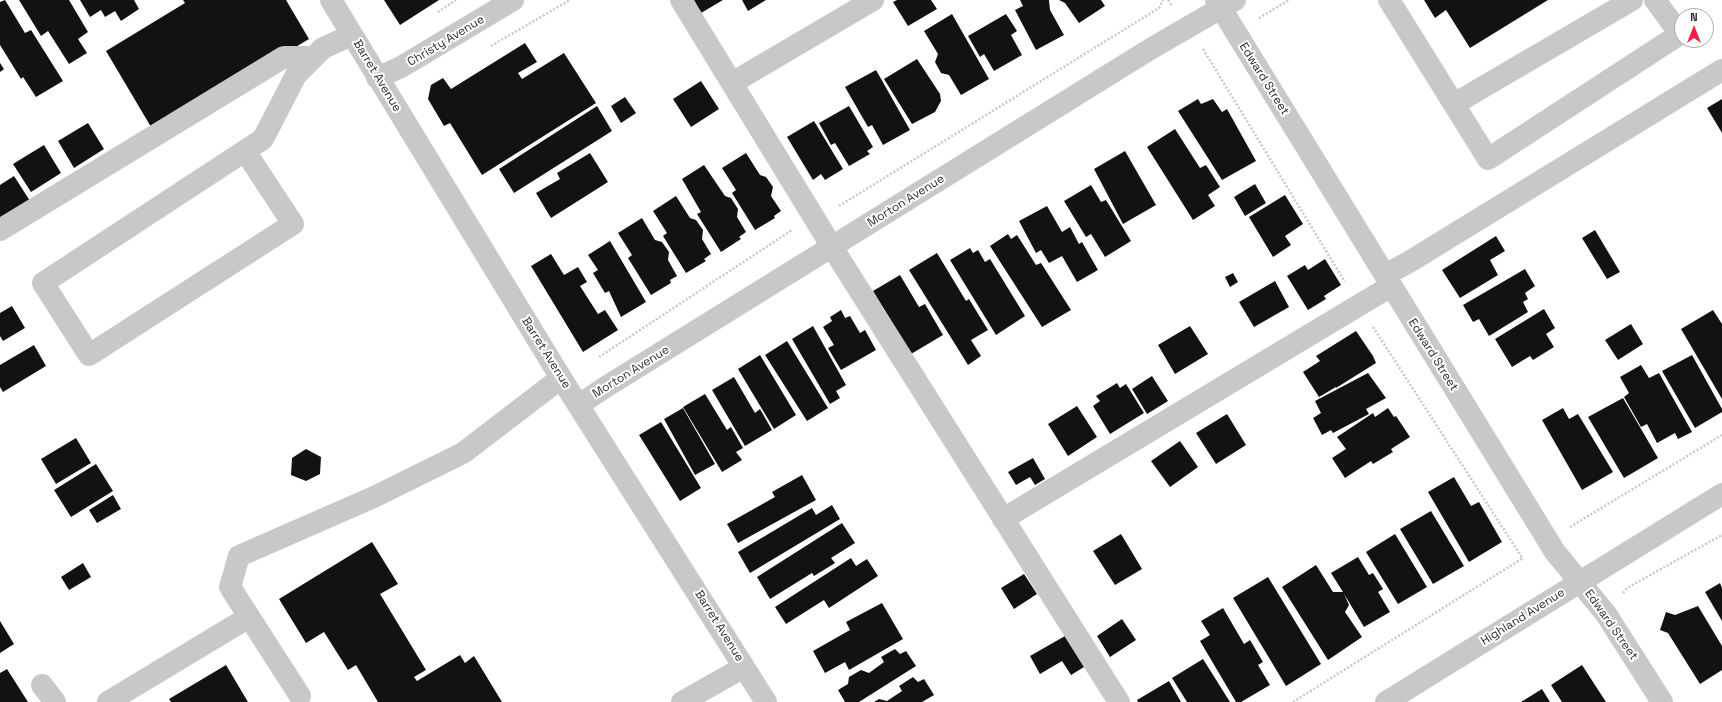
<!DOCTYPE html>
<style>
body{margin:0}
#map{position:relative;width:1722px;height:702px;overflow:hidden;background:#fff;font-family:"Space Grotesk",sans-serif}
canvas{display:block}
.north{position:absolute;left:1674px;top:8px;width:40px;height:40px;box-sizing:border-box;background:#fff;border:1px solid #aaa;border-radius:50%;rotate:0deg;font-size:11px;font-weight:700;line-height:16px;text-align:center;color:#2b2b2b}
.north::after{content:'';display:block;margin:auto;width:14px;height:18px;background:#f31d41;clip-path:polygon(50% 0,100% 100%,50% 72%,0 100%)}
</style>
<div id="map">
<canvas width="1722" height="702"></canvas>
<div class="north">N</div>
</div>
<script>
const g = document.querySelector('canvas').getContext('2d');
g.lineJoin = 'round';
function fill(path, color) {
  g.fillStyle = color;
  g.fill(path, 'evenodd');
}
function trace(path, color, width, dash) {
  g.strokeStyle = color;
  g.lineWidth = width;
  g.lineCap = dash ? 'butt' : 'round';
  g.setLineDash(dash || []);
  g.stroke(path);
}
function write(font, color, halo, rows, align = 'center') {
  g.font = font + ' "Space Grotesk",sans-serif';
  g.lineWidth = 4;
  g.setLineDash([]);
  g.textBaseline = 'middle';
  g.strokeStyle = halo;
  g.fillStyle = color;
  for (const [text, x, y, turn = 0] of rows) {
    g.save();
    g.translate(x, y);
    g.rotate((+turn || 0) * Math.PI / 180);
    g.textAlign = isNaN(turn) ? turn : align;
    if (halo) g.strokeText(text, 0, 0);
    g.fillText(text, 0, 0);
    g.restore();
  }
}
fill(new Path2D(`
 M5 0 25 33 31 30 63 81 36 97 23 77 21 79 0 45V2Z
 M19 0H69L88 32 78 39 87 53 69 64 48 31 41 36Z
 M80 0H134L139 9 121 21 115 11 105 17 101 10 90 17Z
 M183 0H286L309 39 154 132 106 51 185 3Z
 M384 0H439L400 25Z
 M694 0H723L701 13Z
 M742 0H766L748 11Z
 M897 0H931L937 9 908 26 893 2Z
 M1020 0H1049L1050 10 1064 35 1036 50 1015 10 1023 6Z
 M1059 0H1101L1105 6 1079 23 1065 3Z
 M1424 0H1548L1470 48 1446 10 1435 18Z
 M952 14 989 79 961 95 949 75 941 73 935 62 938 54 924 31Z
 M1006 14 1017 31 1011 35 1022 55 994 71 984 54 980 57 968 36Z
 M525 43 537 62 518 73 522 79 564 53 596 103 482 175 450 123 444 126 428 99 431 85 443 78 451 89Z
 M917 59 940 94 941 101 935 112 912 124 884 79Z
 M0 63 4 69 0 72Z
 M876 70 910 130 883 145 872 125 868 127 845 87Z
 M701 81 719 109 691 127 673 99Z
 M625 97 636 113 621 123 611 106Z
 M1198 99 1201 104 1213 99 1222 112 1227 109 1256 161 1222 180 1178 111Z
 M1722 99V133L1707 108Z
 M597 106 612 131 514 193 499 169Z
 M849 106 873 147 867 151 870 154 849 166 835 143 831 145 819 123Z
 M814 121 843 169 825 180 821 174 813 180 787 137Z
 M88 123 104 149 74 168 58 141Z
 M1175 129 1200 168 1206 165 1220 187 1208 195 1215 206 1193 220 1147 147Z
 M44 145 61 173 31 192 13 164Z
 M1125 151 1156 205 1123 224 1094 169Z
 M590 153 608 182 551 218 536 193 560 179 557 173Z
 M746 153 760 175 766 177 773 187 771 196 781 211 774 216 775 218 755 230 732 193 736 190 722 168Z
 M704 165 725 196 731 198 738 209 737 217 746 232 739 237 741 239 721 252 697 214 701 212 682 179Z
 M14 176 30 201 0 220V185Z
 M1255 184 1266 203 1245 216 1234 197Z
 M1091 185 1101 202 1106 200 1131 241 1105 257 1091 234 1086 237 1064 201Z
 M1285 195 1303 224 1285 236 1291 245 1273 257 1249 217Z
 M676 196 690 218 696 220 703 230 702 239 711 254 704 259 706 261 686 273 663 236 667 233 653 211Z
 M1047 206 1062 232 1070 227 1079 244 1082 242 1098 270 1077 282 1062 256 1049 263 1041 250 1036 253 1019 221Z
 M642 218 655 240 662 242 669 252 668 260 677 276 670 280 671 283 651 295 628 258 632 255 618 233Z
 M1595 230 1620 272 1607 279 1582 238Z
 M1008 234 1011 239 1017 235 1036 265 1041 263 1071 310 1042 327 990 246Z
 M1496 236 1505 251 1490 260 1498 275 1460 298 1442 270Z
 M610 241 646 302 621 317 609 291 605 293 593 273 598 270 588 255Z
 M970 248 973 253 978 250 985 262 990 259 1025 316 996 335 950 260Z
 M937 253 966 301 969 299 988 330 971 340 981 356 968 365 909 270Z
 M551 254 564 275 578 267 587 282 580 286 598 314 605 310 618 330 583 352 531 266Z
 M1325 259 1341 285 1324 296 1326 299 1308 310 1287 276 1305 265 1308 270Z
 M1525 269 1535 286 1525 293 1528 299 1523 302 1528 312 1489 336 1479 319 1473 322 1463 305Z
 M1233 273 1238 282 1230 287 1225 277Z
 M900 275 919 307 925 304 943 335 911 354 873 291Z
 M1275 281 1289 307 1254 327 1239 302Z
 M12 306 25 328 3 341 0 336V313Z
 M1544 309 1555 328 1546 334 1554 347 1533 360 1530 356 1512 367 1495 339Z
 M841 310 845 318 850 316 860 333 865 330 876 350 841 370 828 348 834 345 823 327 832 321 830 317Z
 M1713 310 1722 324V399L1681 329Z
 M1631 324 1643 344 1618 360 1605 340Z
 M813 326 846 385 836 391 840 398 830 404 792 339Z
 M1190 326 1208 354 1175 374 1158 345Z
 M1356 331 1373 356 1376 363 1336 388V387L1319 397 1303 372 1320 361 1316 356Z
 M787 341 828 408 807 421 765 355Z
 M34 345 46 366 3 392 0 387V365Z
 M760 355 796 415 774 429 738 369Z
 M1692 355 1722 409V412L1695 428 1662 371Z
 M1641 365 1649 378 1659 373 1692 432 1678 439 1675 433 1657 443 1647 424 1641 427 1624 397 1629 393 1620 377Z
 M1368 373 1386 398 1366 409 1369 414 1333 433 1331 430 1322 435 1313 418 1321 413 1315 401Z
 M1152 376 1168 401 1147 414 1132 389Z
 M734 377 755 413 760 409 772 430 745 446 712 390Z
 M1117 383 1120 388 1126 384 1144 413 1110 434 1093 406 1100 401 1096 396Z
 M705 394 727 430 731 427 743 448 736 452 742 460 722 472 683 407Z
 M1623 398 1658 458 1624 478 1588 417Z
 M1077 406 1097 437 1068 456 1048 424Z
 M683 408 715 464 695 475 664 419Z
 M1388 408 1394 417 1396 416 1410 437 1391 449 1393 452 1373 464 1371 461 1345 478 1332 458 1346 449 1337 437 1373 413 1375 417Z
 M1563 408 1569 419 1578 414 1613 472 1582 490 1542 420Z
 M1227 414 1246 445 1216 464 1196 433Z
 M661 422 701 488 680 501 639 435Z
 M76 438 91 463 56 484 41 459Z
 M1180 441 1198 467 1170 487 1151 461Z
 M306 449 321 457 320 474 306 481 291 475 292 458Z
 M1033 458 1045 479 1035 485 1030 477 1016 485 1008 472Z
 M96 464 113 491 71 517 54 490Z
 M802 475 816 500 738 543 727 524 775 497 772 492Z
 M1454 477 1471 506 1479 502 1502 542 1469 562 1428 492Z
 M113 495 121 509 97 523 89 510Z
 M832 505 840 519 750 573 738 552 812 508 816 515Z
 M1431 511 1464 566 1433 584 1400 529Z
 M842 523 855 543 831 558 835 563 814 576 812 573 770 599 757 577Z
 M1121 534 1142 569 1115 585 1093 551Z
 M1395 534 1427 587 1398 604 1366 552Z
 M372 542 398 584 380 594 426 670 414 677 417 681 460 655 465 663 474 656 502 702H378L356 665 348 670 324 632 306 643 279 599Z
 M1358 557 1369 575 1373 573 1383 589 1378 592 1390 612 1364 627 1344 594 1349 605 1345 612 1362 637 1328 660 1282 587 1316 565 1333 592H1343L1331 573Z
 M851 558 856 566 867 559 878 576 829 608 824 600 786 624 775 607Z
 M83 563 91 577 69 590 61 577Z
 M1024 574 1037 594 1014 609 1001 588Z
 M1268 577 1321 664 1286 686 1233 598Z
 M1720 583 1722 588V621L1705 592Z
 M882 603 903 639 849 670 845 662 825 673 813 651 850 630 846 622Z
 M1698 606 1722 646V670L1700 684 1668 633 1660 630 1666 612 1675 615Z
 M1223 608 1244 644 1250 640 1263 662 1258 665 1270 685 1241 702H1236L1200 641 1210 635 1201 621Z
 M1122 619 1136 640 1110 657 1097 636Z
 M0 621 14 644 0 653Z
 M1065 636 1084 667 1071 675 1062 661 1040 674 1030 656Z
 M895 649 900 654 906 651 916 666 859 702H845L838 690 848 684 849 677 861 670 869 673 884 662 881 657Z
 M1203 659 1230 702H1187L1172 678Z
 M226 665 248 702H171L169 699Z
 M1582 665 1606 702H1562L1551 685Z
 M7 669 28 702H0V673Z
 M913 677 918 682 924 679 934 695 922 702H874L879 699 887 701 902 691 899 686Z
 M1169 681 1181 702H1138L1137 700Z
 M1542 689 1550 702H1521Z`), '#121212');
trace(new Path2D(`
 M1168 0 1172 6
 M438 12 456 0
 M1259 18 1289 0
 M491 46 570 0
 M1203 49 1345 282
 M839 206 1159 8 1163 0
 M1373 327 1523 559
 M599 357 792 230
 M1570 527 1722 435
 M1623 593 1627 588 1722 535
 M1293 702 1523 558`), '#c8c8c8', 2.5, [2, 2]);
trace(new Path2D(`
 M331 0 561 378 766 702
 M681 0 832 247 1119 702
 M1216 0 1555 552 1606 614 1662 702
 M1389 0 1488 159 1680 34 1655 0
 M377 78 401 67 513 0
 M732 83 873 0
 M1454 104 1632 0
 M245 151 293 224 89 355 43 283 263 139 296 75 323 48 352 35
 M0 230 284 57H314
 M1385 275 1409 262 1722 70
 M579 405 604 388 1152 48 1235 0
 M1003 519 1391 286
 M42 685 55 702
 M300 696 230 587 239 556 374 497 463 453 561 378
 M108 702 249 617
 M682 702 744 667
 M1386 702 1722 494`), '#c8c8c8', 22);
write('12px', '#2b2b2b', '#fff', [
 ["Christy Avenue",446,41,-31],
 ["Barret Avenue",377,76,59],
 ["Edward Street",1264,79,58],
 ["Morton Avenue",906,201,-32],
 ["Barret Avenue",546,353,58],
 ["Edward Street",1433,355,58],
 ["Morton Avenue",631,372,-32],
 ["Highland Avenue",1523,617,-32],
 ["Edward Street",1611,625,55],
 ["Barret Avenue",719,626,58]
]);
</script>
